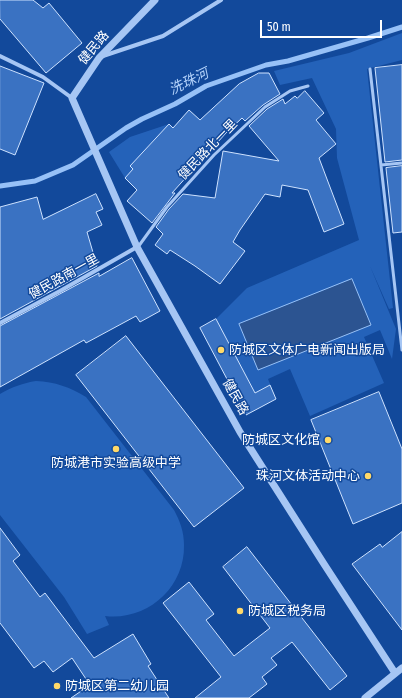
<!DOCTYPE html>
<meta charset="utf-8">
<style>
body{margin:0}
#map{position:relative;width:402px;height:698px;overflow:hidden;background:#12499b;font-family:"Fira Sans Condensed",sans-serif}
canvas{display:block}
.scale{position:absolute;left:260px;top:20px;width:122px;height:18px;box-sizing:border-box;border:2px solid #fff;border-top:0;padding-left:5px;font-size:12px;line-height:14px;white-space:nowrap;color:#fff;-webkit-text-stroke:3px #12499b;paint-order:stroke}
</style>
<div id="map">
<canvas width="402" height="698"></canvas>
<div class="scale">50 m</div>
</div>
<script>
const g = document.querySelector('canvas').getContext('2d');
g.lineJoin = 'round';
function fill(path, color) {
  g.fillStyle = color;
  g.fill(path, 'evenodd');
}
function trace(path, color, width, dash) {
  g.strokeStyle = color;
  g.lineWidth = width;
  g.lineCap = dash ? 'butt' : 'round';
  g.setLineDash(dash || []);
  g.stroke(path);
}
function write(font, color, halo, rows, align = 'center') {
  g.font = font + ' "Fira Sans Condensed","Noto Sans SC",sans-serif';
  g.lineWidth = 3;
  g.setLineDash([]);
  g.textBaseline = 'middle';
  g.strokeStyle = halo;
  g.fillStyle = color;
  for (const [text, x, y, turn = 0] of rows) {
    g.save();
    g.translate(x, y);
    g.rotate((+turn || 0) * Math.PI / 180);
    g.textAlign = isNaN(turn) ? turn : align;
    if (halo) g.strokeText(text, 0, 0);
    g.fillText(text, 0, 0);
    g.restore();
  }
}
fill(new Path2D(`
 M402 33V60L367 69 393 308 389 309 370 266 396 329 392 359 380 330 364 337 384 383 310 416 290 369 268 379 276 399 246 415 200 328 216 319 247 288 359 240 337 158 336 129 312 78 280 85 274 71 349 53Z
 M169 124 130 166 133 169 125 178 109 152 130 137Z
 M36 381C55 382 70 387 86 397L174 510C180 521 184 532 184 545 185 588 147 621 105 616L109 625 87 634 64 597 0 515V394C12 387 23 383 36 381Z`), '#2462b9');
const water = new Path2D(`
 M352 279 371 325 258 370 239 324Z`);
fill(water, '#2c5491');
trace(water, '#97c1f7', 1);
trace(new Path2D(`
 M0 186 35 181 73 165 126 128 142 119 175 104 206 86 266 65 288 61 368 38 402 27`), '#97c1f7', 5);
const building = new Path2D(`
 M0 0H33L43 8 49 3 82 43 46 73 0 19Z
 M402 65V160L385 162 375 68Z
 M0 66 44 83 15 155 0 149Z
 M259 73H269L280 94 263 105 245 121 242 118 226 133 172 193H175L152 223 127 201 137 190 125 178 133 169 130 166 169 124 173 128 189 110 200 120 239 84Z
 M305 91 324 113 316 120 336 144 319 158 344 224 324 232 308 190 282 185 280 197 265 194 240 230 233 242 245 251 220 284 195 266 170 250 167 254 155 245 163 234 156 227 169 209 183 194 215 198 223 151 279 161 249 126 267 109 283 99 285 104 295 96 297 98Z
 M402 166V232L393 233 386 168Z
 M96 194 103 209 96 212 102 225 87 232 97 266 0 319V207L37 197 43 219Z
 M132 258 160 311 140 322 136 316 86 343 84 340 0 387V326L99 273V276Z
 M216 319 255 393 270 385 276 399 246 415 200 328Z
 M126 336 244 488 194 527 76 375Z
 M379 392 402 449V503L353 524 311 420Z
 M0 528 20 555 13 561 40 597 45 593 94 658 133 634 151 664 148 666 169 698H71L90 685 72 658 53 672 44 661 34 668 0 623Z
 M402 532V630L352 564 380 544 382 547Z
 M247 547 347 676 330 690 292 642 271 658 277 665 262 677 267 684 249 698H195L221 677 163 603 189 582 214 614 206 620 234 656 270 628 223 567Z`);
fill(building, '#3a72c2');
trace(building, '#cee2fe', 1);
trace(new Path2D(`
 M370 69 402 350
 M381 165 402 163
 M138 247 167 207 214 155 265 107 290 91 308 86`), '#a6c6f4', 3);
trace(new Path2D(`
 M0 56 43 77 72 98
 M103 56 163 36 221 0
 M0 323 60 291 137 247`), '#a6c6f4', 4);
trace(new Path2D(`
 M155 0 99 58 72 98 137 247 240 432 324 564 395 673
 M365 698 402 668`), '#a6c6f4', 7);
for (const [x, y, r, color] of [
 [221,350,4,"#ffd969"],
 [328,440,4,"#ffd969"],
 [116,449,4,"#ffd969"],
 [368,476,4,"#ffd969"],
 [240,611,4,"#ffd969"],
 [57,686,4,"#ffd969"]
]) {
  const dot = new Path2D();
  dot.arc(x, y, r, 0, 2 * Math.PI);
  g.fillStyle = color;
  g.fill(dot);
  trace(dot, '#12499b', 1.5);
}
write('13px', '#fff', '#12499b', [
 ["健民路",94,48,-50],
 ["健民路北一里",208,150,-46],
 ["健民路南一里",64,277,-29],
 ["健民路",235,397,61]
]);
write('13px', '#fff', '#12499b', [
 ["防城区文体广电新闻出版局",229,350],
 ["防城区文化馆",320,440,"right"],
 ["防城港市实验高级中学",116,463,"center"],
 ["珠河文体活动中心",360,476,"right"],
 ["防城区税务局",248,611],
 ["防城区第二幼儿园",65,686]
], 'left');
write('italic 14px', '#b2d1fa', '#12499b', [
 ["洗珠河",189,82,-26]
]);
</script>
